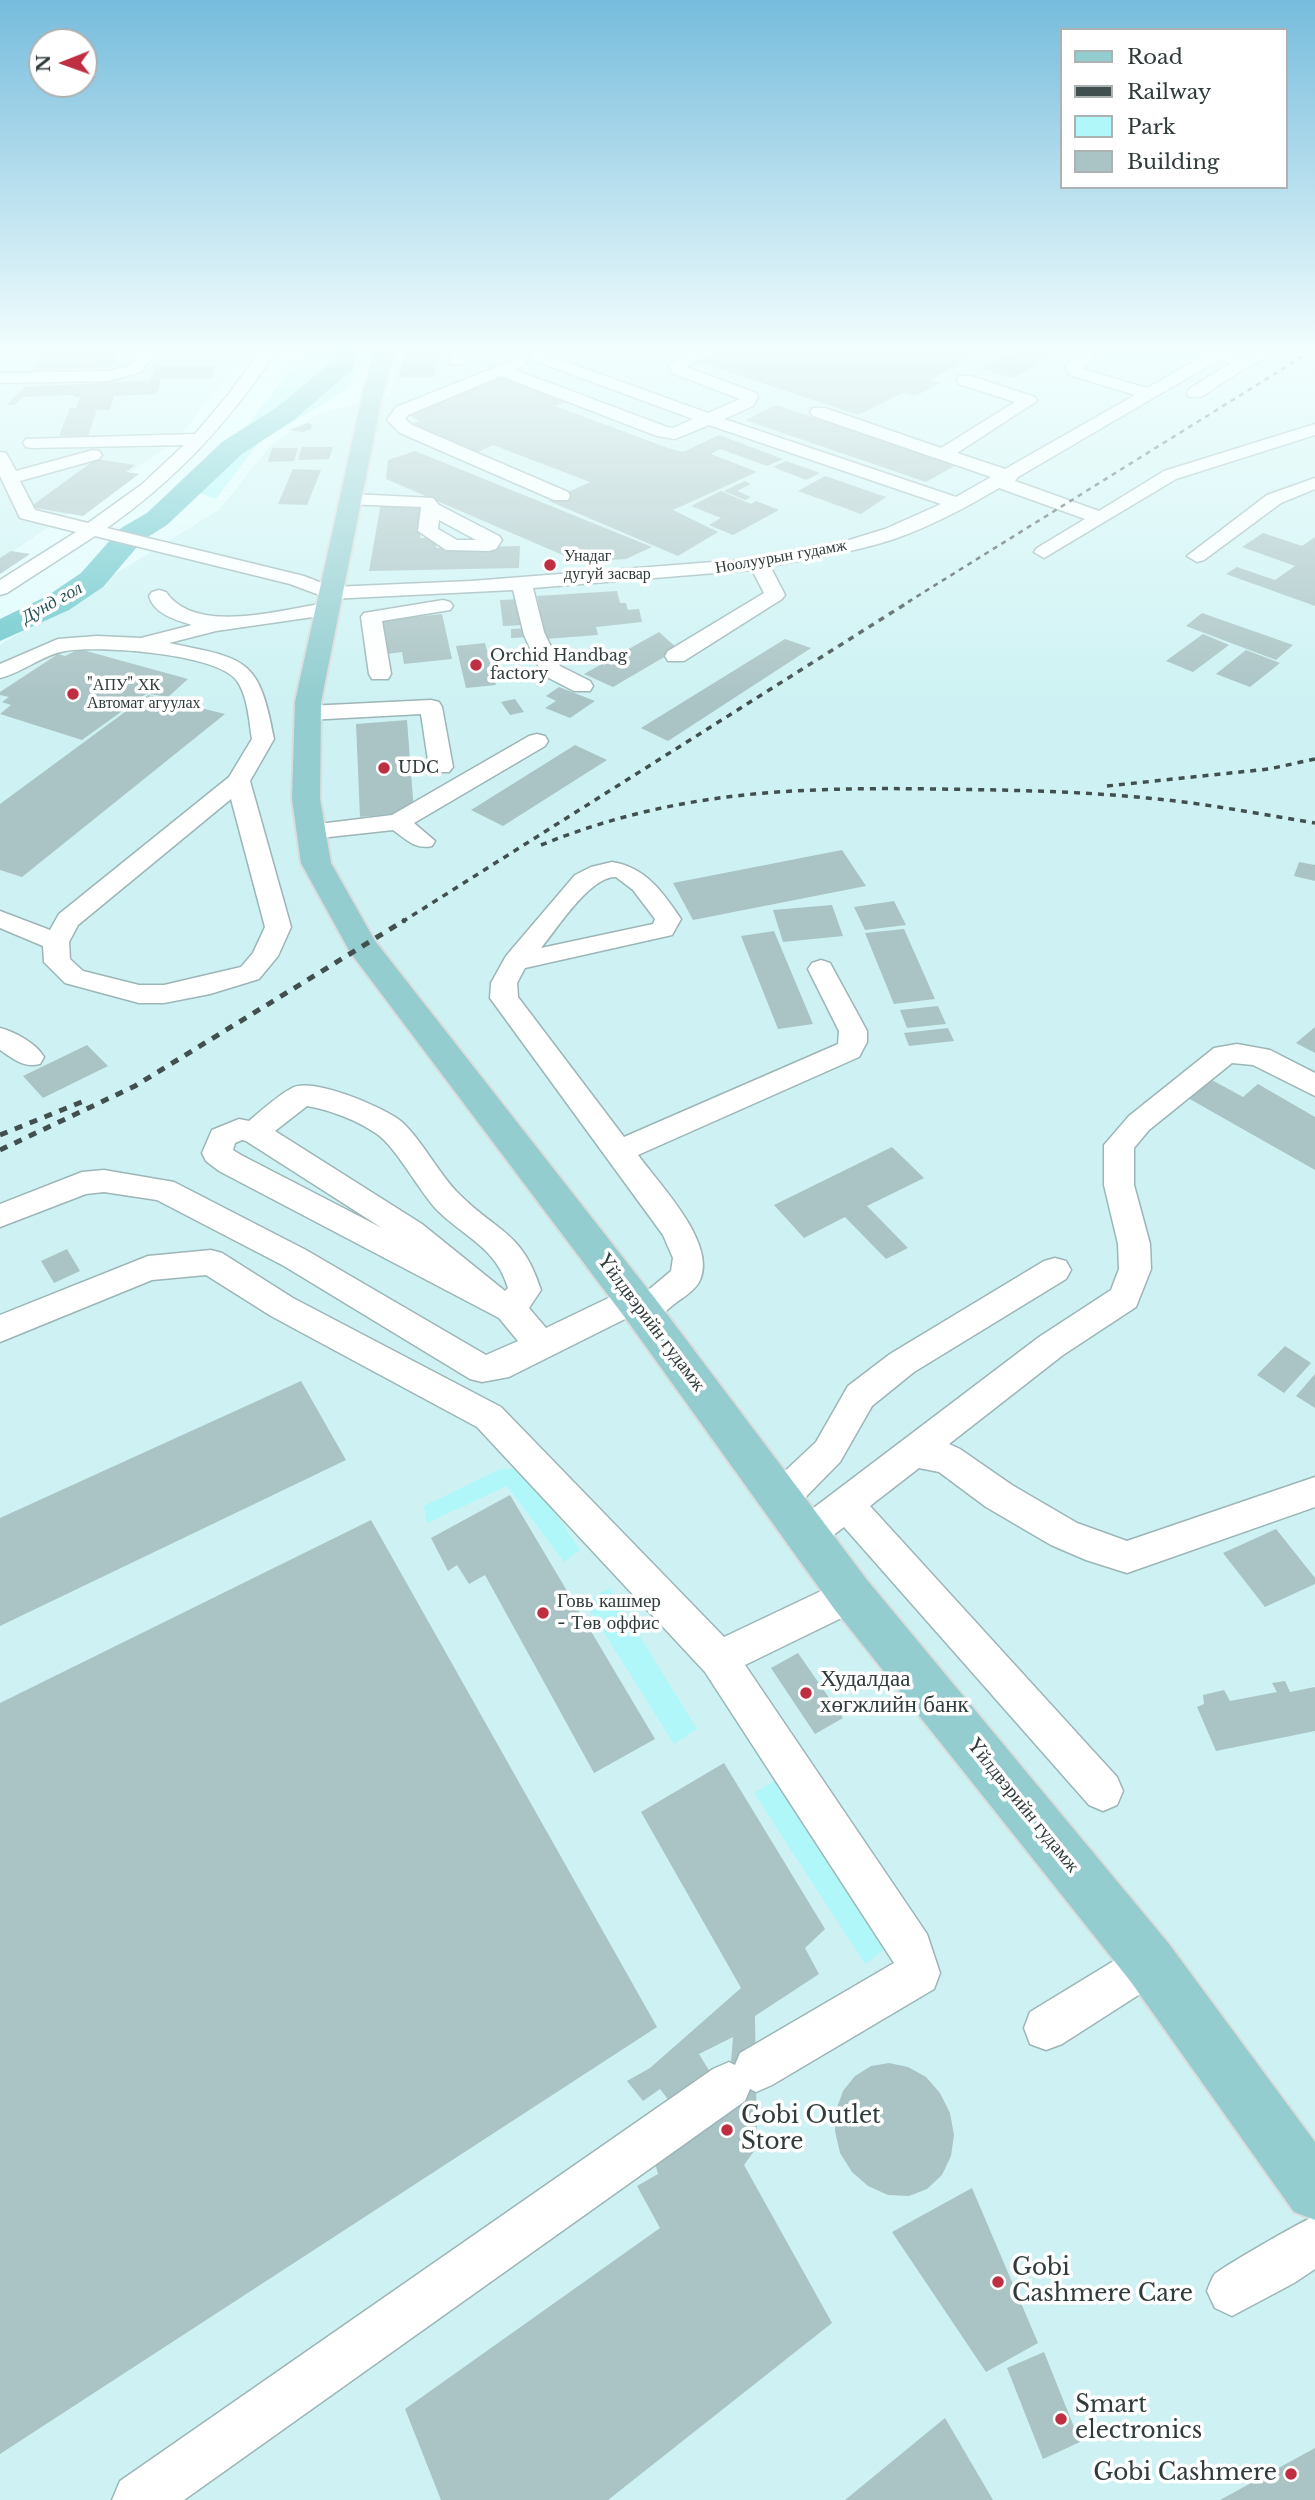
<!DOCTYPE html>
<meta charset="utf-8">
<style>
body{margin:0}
#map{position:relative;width:1315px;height:2500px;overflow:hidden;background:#e2fcfd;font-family:"Libre Baskerville",serif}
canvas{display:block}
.legend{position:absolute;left:1060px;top:28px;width:228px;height:161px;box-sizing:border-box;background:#fff;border:2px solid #acb1b1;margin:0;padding:9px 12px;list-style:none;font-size:21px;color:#303b3b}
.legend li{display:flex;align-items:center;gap:14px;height:35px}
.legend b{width:35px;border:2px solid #acb1b1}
.north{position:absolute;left:28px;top:28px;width:70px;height:70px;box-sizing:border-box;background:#fff;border:2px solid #acb1b1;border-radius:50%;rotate:269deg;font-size:19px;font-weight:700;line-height:28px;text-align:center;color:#303b3b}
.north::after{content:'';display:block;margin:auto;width:24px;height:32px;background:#bf2e41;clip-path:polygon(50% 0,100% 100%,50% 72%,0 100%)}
</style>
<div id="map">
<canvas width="1315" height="2500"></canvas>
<ul class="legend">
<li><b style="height:9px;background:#93cdcf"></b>Road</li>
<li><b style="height:9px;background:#424f4f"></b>Railway</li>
<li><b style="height:19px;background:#b0f7f9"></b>Park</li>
<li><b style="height:19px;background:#aac3c4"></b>Building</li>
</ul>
<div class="north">N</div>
</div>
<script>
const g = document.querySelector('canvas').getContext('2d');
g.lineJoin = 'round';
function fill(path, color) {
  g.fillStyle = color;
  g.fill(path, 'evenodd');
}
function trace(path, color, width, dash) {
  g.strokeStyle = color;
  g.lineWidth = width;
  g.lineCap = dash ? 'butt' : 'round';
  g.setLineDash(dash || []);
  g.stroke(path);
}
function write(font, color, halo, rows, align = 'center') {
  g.font = font + ' "Libre Baskerville",serif';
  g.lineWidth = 7;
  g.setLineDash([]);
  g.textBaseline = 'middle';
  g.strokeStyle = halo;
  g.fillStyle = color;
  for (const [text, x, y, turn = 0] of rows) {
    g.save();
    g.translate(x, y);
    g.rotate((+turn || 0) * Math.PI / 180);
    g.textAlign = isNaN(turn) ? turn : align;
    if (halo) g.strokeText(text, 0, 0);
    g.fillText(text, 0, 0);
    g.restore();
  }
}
fill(new Path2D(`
 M0 350H248L176 441 0 560Z
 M401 350H1315V2500H0V645L220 509 269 447 320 413 390 395Z`), '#cef2f3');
fill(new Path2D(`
 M305 350H342V353C324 385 276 413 243 431Z
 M354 350H365L350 388 281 429 266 431C294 413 340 381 354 350Z
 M1095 350H1188L1197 352 1171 373Z
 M248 441 258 443 216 499 199 493 220 465Z
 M500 1469H526L580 1550 564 1562 507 1486 427 1523 424 1506Z
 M610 1588 697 1729 674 1744 584 1601Z
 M781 1777 889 1946 865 1964 754 1793Z`), '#b0f7f9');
fill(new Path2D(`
 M336 350H360L353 369 294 420 242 454 167 525 143 540 103 587 69 610 0 641V619L47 596 81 573 121 528 147 513 222 442 276 408 303 386 332 361Z`), '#6cc7cb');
fill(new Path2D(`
 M41 350H118L112 367 32 371Z
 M406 350H440L434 377H399Z
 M715 350H992L1009 355 1020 350H1064L1013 378 982 369 1000 359 981 353 929 380 941 383 915 396 903 393 858 415 693 360Z
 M216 365 212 378 161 379 157 394 114 396 110 410H97L88 436H59L70 408H76L80 397H74V395L23 397 15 405H6L25 387 150 380 155 366Z
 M502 378 569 401 555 406 668 448 683 452 719 435 783 459 767 466 720 449 711 454 757 472 673 510 718 532 678 556 549 501 590 482 493 445 476 453 410 424 419 421 409 415 413 410 493 379Z
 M776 405 956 465 926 482 745 420Z
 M308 423 312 425 311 429 303 432 288 430Z
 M302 447H333L329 459 298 460Z
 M272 448H298L294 461 268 462Z
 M415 451 652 547 626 559 579 562 386 479 388 460Z
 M96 459 135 465 126 472 139 474 83 516 30 507Z
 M786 461 820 473 806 480 773 467Z
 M293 469 321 470 307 505 278 504Z
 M825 476 886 497 861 514 798 491Z
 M745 481 751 484 737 491 751 497 745 500 724 491Z
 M721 491 751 504 756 501 779 510 733 535 709 525 721 518 691 506Z
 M425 502 420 538H437L436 548 520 546 519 568 369 571 381 503Z
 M1263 533 1302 546 1315 537V606L1226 574 1237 567 1275 580 1295 566 1242 547Z
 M11 551 30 554 0 574V558Z
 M617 591 620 603H626L628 610 639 609 642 622 596 627 598 635 545 639 537 596Z
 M521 599 525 625 503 626 500 600Z
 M1202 613 1293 645 1276 660 1186 626Z
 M442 614 452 659 404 664 402 652 380 655 374 621Z
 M529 628V637L511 638V629Z
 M659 632 678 649 613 687 584 674Z
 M1203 634 1229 645 1193 672 1166 661Z
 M785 639 811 648 668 741 641 728Z
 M485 643 496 685 466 688 456 646Z
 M79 649 188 679 168 697 142 693 146 694 82 740 0 714 11 705 2 702 9 697 0 695V692L58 654 65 656Z
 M1246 650 1280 663 1250 687 1216 674Z
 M559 687 595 701 570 718 545 708 556 701 546 696Z
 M148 695 225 714 22 877 0 870V804Z
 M515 699 524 712 510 715 501 702Z
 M407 720 414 812 360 817 356 724Z
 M575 745 607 760 503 826 471 810Z
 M842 850 866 886 693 920 673 883Z
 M1299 862 1315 865V881L1294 876Z
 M894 901 906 925 865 930 854 907Z
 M832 905 843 936 783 942 773 910Z
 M904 929 935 999 894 1004 865 933Z
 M774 931 813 1024 778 1029 741 936Z
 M938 1006 946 1024 907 1028 900 1010Z
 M1315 1027V1053L1296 1043Z
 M948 1028 954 1041 909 1046 904 1033Z
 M87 1045 108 1066 43 1098 23 1076Z
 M1210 1079 1243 1097 1258 1084 1315 1117V1170L1188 1098Z
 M892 1147 924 1178 867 1206 908 1248 886 1259 845 1217 804 1238 774 1205Z
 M67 1249 80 1271 54 1283 41 1261Z
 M1285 1346 1311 1363 1284 1393 1257 1375Z
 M1315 1374V1408L1296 1396Z
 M301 1381 346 1460 0 1626V1518Z
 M510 1495 655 1739 594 1773 485 1575 469 1584 457 1565 448 1571 431 1538Z
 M371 1520 657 2027 0 2454V1703Z
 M1276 1529 1315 1578V1584L1265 1607 1223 1553Z
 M798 1653 843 1718 815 1734 771 1668Z
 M1285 1681 1290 1692 1315 1687V1731L1216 1751 1197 1707 1204 1704 1203 1695 1224 1690 1230 1701 1277 1692 1272 1683Z
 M724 1763 825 1929 805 1948 819 1974 755 2016 757 2147 744 2165 832 2323 608 2500H441L405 2409 660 2228 637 2186 658 2174 653 2156 727 2113 733 2037 699 2054 713 2077 677 2111 660 2089 643 2101 627 2081 650 2068 741 1988 641 1812Z
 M889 2063 908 2067 926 2077 940 2093 950 2113 954 2135 951 2156 942 2175 927 2189 909 2196 888 2195 868 2186 852 2172 840 2153 835 2131 836 2110 843 2091 855 2076 871 2066Z
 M972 2188 1038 2343 986 2372 892 2232Z
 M1044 2352 1080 2442 1043 2459 1007 2368Z
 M945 2418 993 2500H845Z
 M1315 2448V2500H1220Z`), '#aac3c4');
const minor = new Path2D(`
 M141 350H183L175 355 153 356 141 372 108 381 0 383V373L108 371 129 366Z
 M261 350H277C231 420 176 480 107 528L304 576 332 587 471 581 739 560 849 540 885 529 941 504 709 425 675 439 657 436 501 376 408 415 405 419 412 425 568 492 570 496 568 500H554L400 433 387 420 396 407 519 358 527 363 515 370 667 427 673 428 693 419 530 359 528 356 536 351 708 413 740 399 672 373 669 365 696 350H717L686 367 756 393 758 397 753 406 724 419 956 497 991 477 813 416 810 412 813 408H825L941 448 1015 402 959 384 957 380 959 376H971L1035 397 1037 401 957 453 1005 469 1135 395 1069 375 1065 366 1087 352 1095 357 1082 369 1147 388 1203 356 1197 350H1232L1230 353C1247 358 1266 350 1285 350L1283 353 1250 365 1201 397H1189L1187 393 1189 389 1231 363 1218 360 1018 477 1015 481 1099 511 1164 471 1315 424V435L1176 479 1044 558 1034 552 1037 548 1085 519 999 488C967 507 933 525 897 538 856 552 812 558 770 566L785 595 782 599 684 661H668L665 656 668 651 764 593 752 570 533 588 544 632 560 666 590 681 593 686 590 691H574L543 675 540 670 524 635 513 590 330 599 290 584 95 536 7 593 0 595V580L76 532 20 518 0 476V452L6 453 16 471 93 450 99 451 102 455 99 459 20 481 35 510 88 523 141 485 184 445 32 448 26 447 23 443 26 439 195 434 228 395Z
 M448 350H464L462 364H450Z
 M1315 478V489L1281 503 1204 560 1197 562 1187 556 1267 495Z
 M352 494 433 498 439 505 499 536 502 540 496 549 489 551 446 550 418 531 421 507 345 504 343 500ZM439 520 476 540H457L438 529Z
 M159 590 166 592C196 636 282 609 327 603L334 605 337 609 334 613 327 615 216 631 169 643C247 659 259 658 274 739L250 781 291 927 278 956 259 979 210 994 164 1003H139L65 983 44 962 43 946 0 928V911L50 930 59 914 229 777 252 739C249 721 248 697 237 681 218 653 97 645 65 651 42 655 22 673 0 678V664L58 639 97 636 141 638 192 625C176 620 154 614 149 596L152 592ZM231 799 265 927 253 953 241 967 164 985H139L83 971 70 959 69 942 78 925Z
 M443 600 450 602 453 606 450 610 382 621 391 674 388 679H372L369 674 361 617 364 613Z
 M431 700 439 702 442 707 453 767 449 772H433L429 767 421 714 308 720 300 718 297 713 300 708 308 706Z
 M537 734 545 736 548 741 545 746 414 823 435 841 432 846C415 850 406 839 393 830L311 839 302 837 299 832 302 827 311 825 392 815 529 736Z
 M612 862C645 867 663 892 681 919L672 935 525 968 517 983 518 997 624 1137 838 1044 839 1031 808 969 812 963 821 960 830 963 867 1031V1042L859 1057 638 1155C659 1184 717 1243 700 1280 696 1290 682 1298 673 1305 659 1317 650 1327 631 1321L629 1317 509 1377 482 1382 470 1379 284 1266 157 1200 104 1192 86 1194 0 1227V1204L82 1172 104 1170 174 1182 306 1250 486 1355 518 1341 499 1318 219 1171 206 1161 202 1153 212 1130 239 1119 249 1121C262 1110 277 1096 292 1088 313 1077 379 1106 398 1119 417 1132 440 1176 459 1194 498 1233 522 1231 541 1290L529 1308 546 1328 623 1291 634 1287 646 1292 671 1271 673 1258 663 1235 490 998 491 983 506 956 575 875 591 867ZM616 877 633 890 655 919 653 924 541 948C557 929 590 876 616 877ZM307 1106C330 1110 357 1120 377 1134 396 1147 419 1191 437 1210 465 1238 496 1247 508 1288L505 1291 422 1224 275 1131ZM242 1140 246 1141 382 1228 241 1155 233 1150 235 1143Z
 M0 1028C15 1032 36 1043 44 1057L40 1064C23 1068 14 1059 0 1050Z
 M1237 1044 1270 1050 1315 1073V1096L1253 1065 1232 1063 1149 1130 1134 1148V1185L1150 1244 1151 1269 1136 1307 1063 1355 949 1444 960 1449 1012 1485 1077 1523 1127 1541 1315 1477V1507L1127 1573 1086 1560 1051 1545 986 1507 939 1472 919 1468 870 1506 1117 1777 1123 1791 1117 1805 1103 1811 1089 1805 844 1527C826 1540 818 1552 795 1544L790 1533 795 1522 1039 1337 1111 1290 1119 1269 1118 1244 1104 1185V1145L1129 1116 1214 1048Z
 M211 1250 222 1253 293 1298 501 1407 724 1637 838 1583 851 1578 864 1583 870 1595 864 1607 745 1665 927 1934 940 1973 934 1989 772 2085 756 2092 750 2089 745 2101 184 2500H112L120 2481 713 2069 729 2062 735 2065 740 2053 894 1963 705 1672 477 1427 271 1316 206 1275 152 1280 0 1342V1315L148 1256Z
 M1055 1258 1066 1261 1071 1270 1066 1279 914 1372 872 1406 840 1462 795 1508 782 1512 769 1508 764 1497 769 1486 816 1442 848 1386 890 1354 1044 1261Z
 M1150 1941 1165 1948 1172 1963 1165 1978 1062 2044 1046 2050 1030 2044 1024 2028 1030 2012 1135 1948Z
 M1315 2216V2269L1294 2283 1232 2316 1215 2308 1207 2291C1209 2286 1211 2280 1214 2275 1217 2270 1304 2220 1315 2216Z`);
const major = new Path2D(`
 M375 350H395L382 397 321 702 320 799 331 863 375 941 657 1301 867 1580 1169 1944 1315 2142V2220L1294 2212 1131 1982 835 1610 629 1323 350 952 301 863 292 799 295 702 362 397Z`);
trace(minor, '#9cb5b6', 3);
trace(major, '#dadcdc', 4);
fill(minor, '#fff');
fill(major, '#93cdcf');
trace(new Path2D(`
 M908 602 1313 350`), '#424f4f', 2.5, [5, 5]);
trace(new Path2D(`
 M1107 786 1269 769 1315 759
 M541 845C675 791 793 787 936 789 1007 790 1077 791 1147 798 1204 803 1259 814 1315 823
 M402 922 910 601`), '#424f4f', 3.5, [6, 6]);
trace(new Path2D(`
 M0 1135 84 1101
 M0 1150 135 1086 405 920`), '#424f4f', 5, [8, 8]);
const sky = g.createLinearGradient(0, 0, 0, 700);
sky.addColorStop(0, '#76bcdc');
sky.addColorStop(0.5, '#f2fefe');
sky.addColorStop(1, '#f2fefe00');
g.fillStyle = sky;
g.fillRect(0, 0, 1315, 700);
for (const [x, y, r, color] of [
 [550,565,7,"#bf2e41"],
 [476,665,7,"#bf2e41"],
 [73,694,7,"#bf2e41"],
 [384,768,7,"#bf2e41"],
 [543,1613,7,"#bf2e41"],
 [806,1693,7,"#bf2e41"],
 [727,2130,7,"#bf2e41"],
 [998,2282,7,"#bf2e41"],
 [1061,2419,7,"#bf2e41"],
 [1291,2474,7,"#bf2e41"]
]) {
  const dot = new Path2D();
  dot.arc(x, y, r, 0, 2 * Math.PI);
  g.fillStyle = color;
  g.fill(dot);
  trace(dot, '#fff', 2.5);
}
write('16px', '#303b3b', '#fff', [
 ["Унадаг",564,556],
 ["дугуй засвар",564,574],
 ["Orchid Handbag",490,656],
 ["factory",490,674],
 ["\"АПУ\" ХК",87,685],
 ["Автомат агуулах",87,703],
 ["UDC",398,768]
], 'left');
write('16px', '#303b3b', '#fff', [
 ["Ноолуурын гудамж",781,557,-10]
]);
write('italic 18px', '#265152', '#fff', [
 ["Дунд гол",52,603,-29]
]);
write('19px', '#303b3b', '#fff', [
 ["Yйлдвэрийн гудамж",651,1323,53],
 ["Yйлдвэрийн гудамж",1023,1806,51]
]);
write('19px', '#303b3b', '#fff', [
 ["Говь кашмер",557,1602],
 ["- Төв оффис",557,1624]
], 'left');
write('23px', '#303b3b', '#fff', [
 ["Худалдаа",820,1680],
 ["хөгжлийн банк",820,1706],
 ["Gobi Outlet",741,2117],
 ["Store",741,2143],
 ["Gobi",1012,2269],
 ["Cashmere Care",1012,2295],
 ["Smart",1075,2406],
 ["electronics",1075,2432],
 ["Gobi Cashmere",1277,2474,"right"]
], 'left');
</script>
